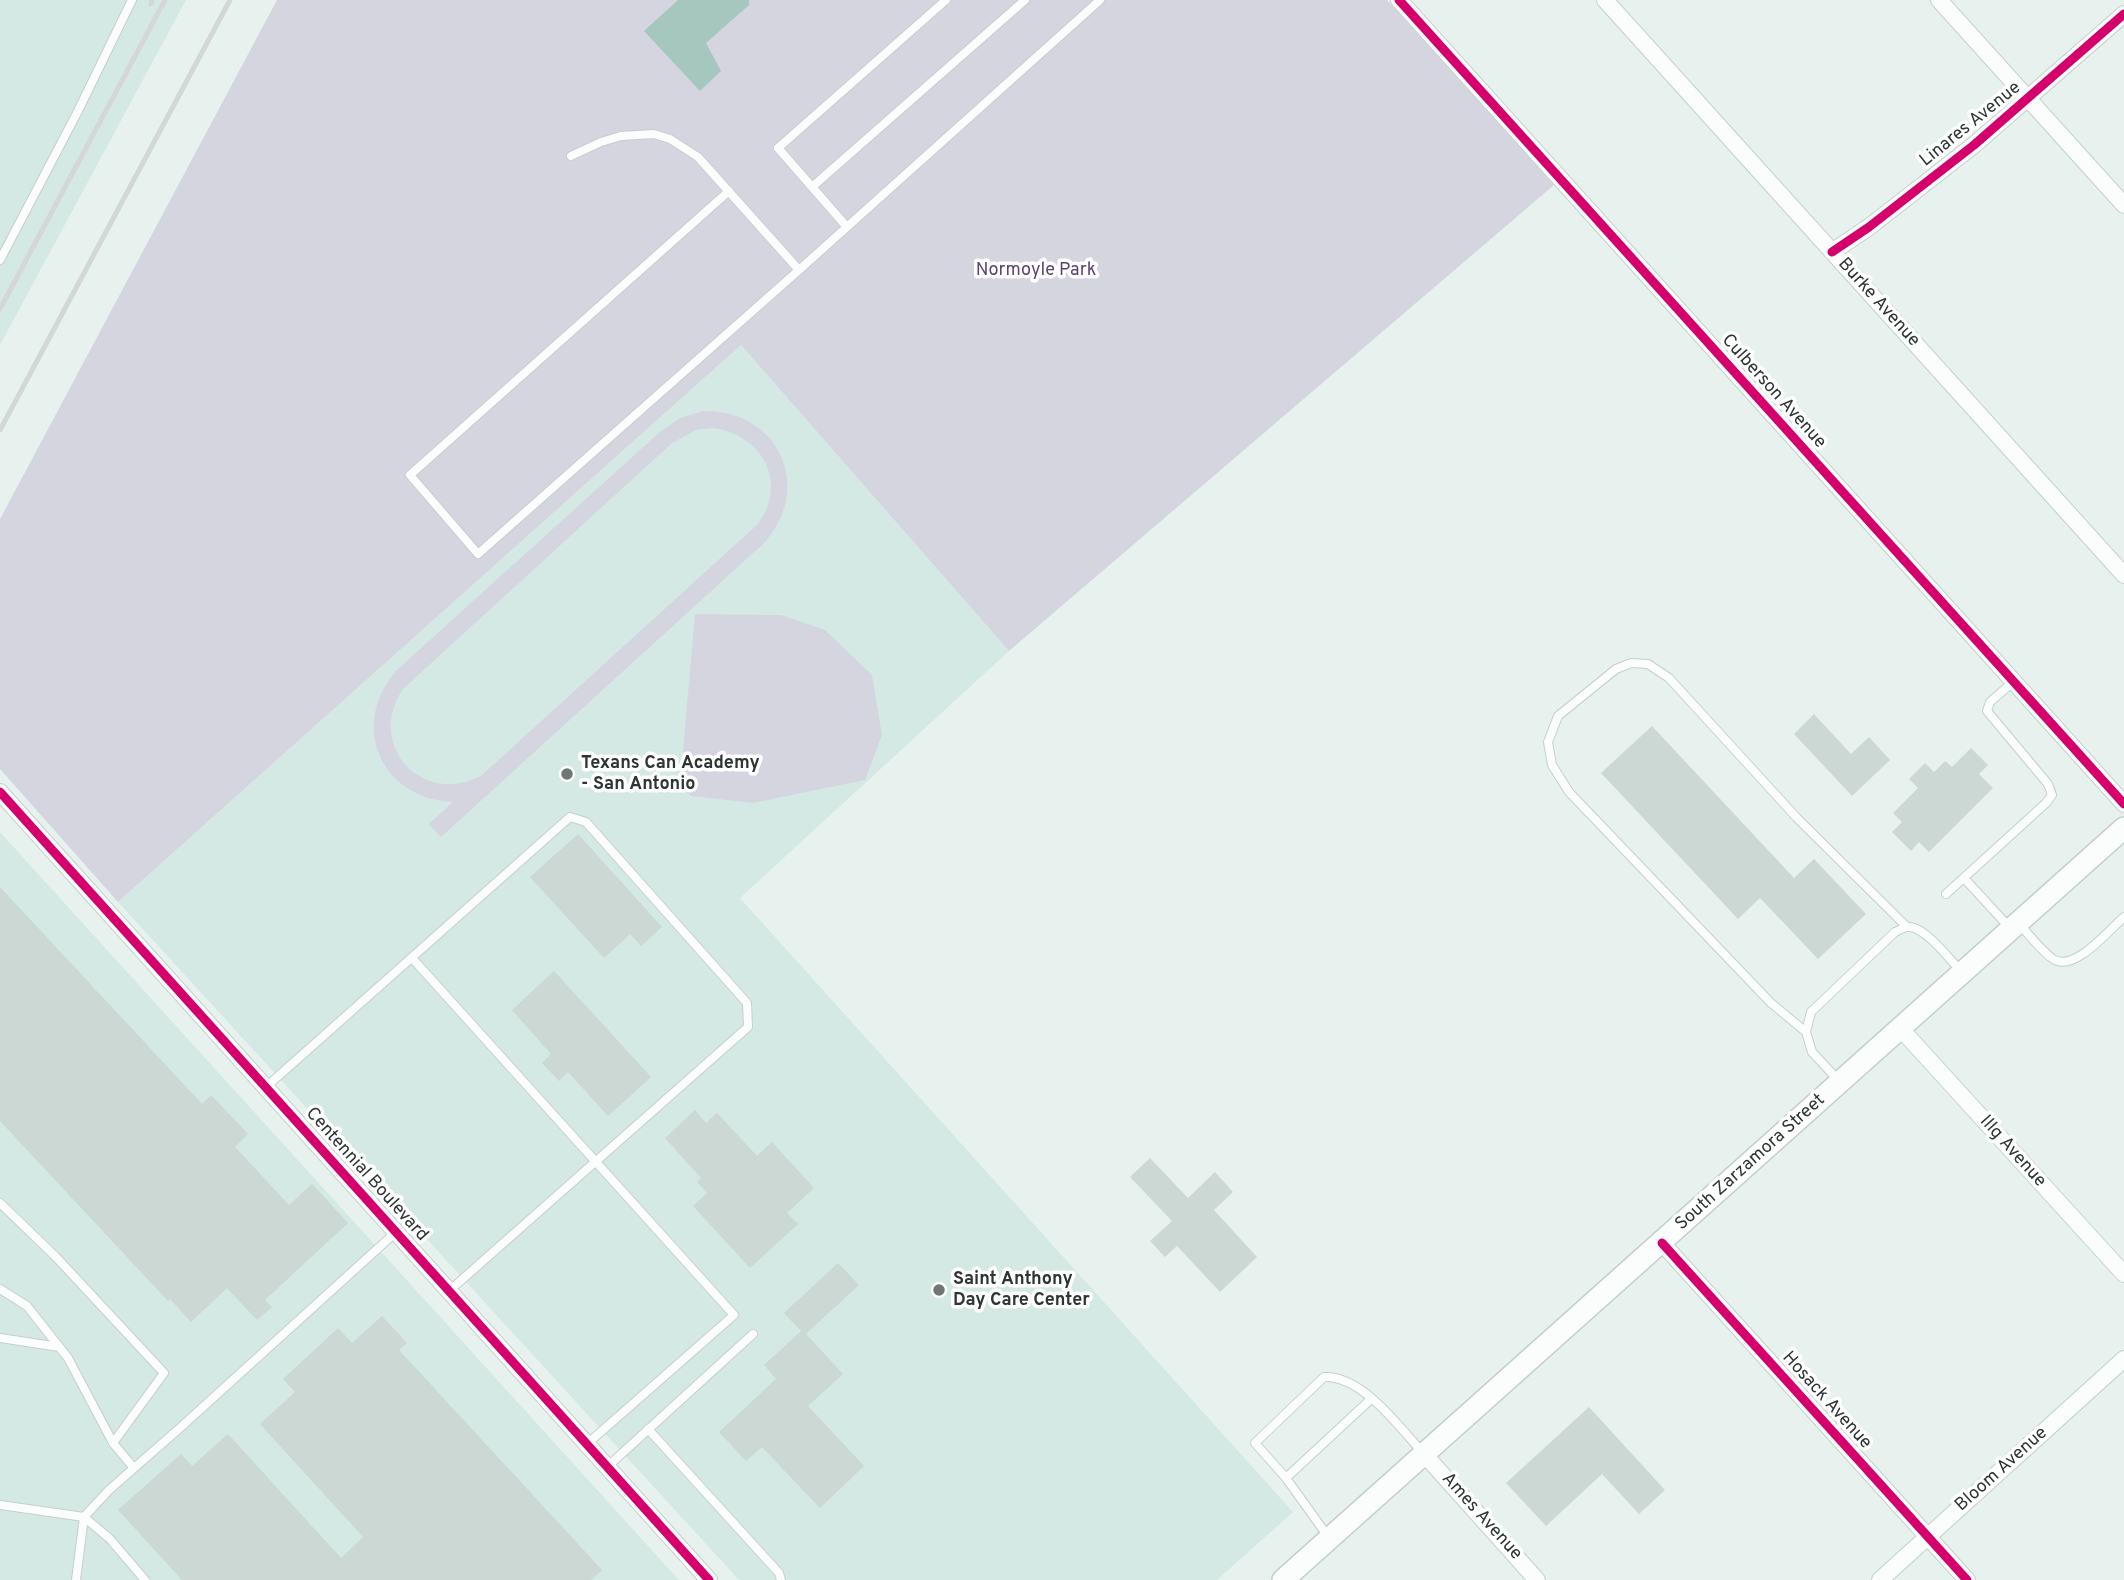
<!DOCTYPE html>
<style>
body{margin:0}
canvas{display:block;background:#e7f2ef}
</style>
<canvas width="2124" height="1580"></canvas>
<script>
const g = document.querySelector('canvas').getContext('2d');
g.lineJoin = 'round';
function fill(path, color) {
  g.fillStyle = color;
  g.fill(path, 'evenodd');
}
function trace(path, color, width, dash) {
  g.strokeStyle = color;
  g.lineWidth = width;
  g.lineCap = dash ? 'butt' : 'round';
  g.setLineDash(dash || []);
  g.stroke(path);
}
function write(font, color, halo, rows, align = 'center') {
  g.font = font + ' Overpass,sans-serif';
  g.lineWidth = 7;
  g.setLineDash([]);
  g.textBaseline = 'middle';
  g.strokeStyle = halo;
  g.fillStyle = color;
  for (const [text, x, y, turn = 0] of rows) {
    g.save();
    g.translate(x, y);
    g.rotate((+turn || 0) * Math.PI / 180);
    g.textAlign = isNaN(turn) ? turn : align;
    if (halo) g.strokeText(text, 0, 0);
    g.fillText(text, 0, 0);
    g.restore();
  }
}
fill(new Path2D(`
 M0 0H186L0 345Z
 M741 345 1009 651 740 898 1293 1512 1217 1580H739L118 902Z
 M0 832 679 1580H0Z`), '#d4e9e4');
fill(new Path2D(`
 M277 0H1387L1554 185 1009 651 741 345 118 902 0 769V519Z
 M703 411C779 409 815 489 763 544L441 837 429 824 453 802C380 799 348 723 398 669L661 431 680 418ZM714 428C763 436 788 482 758 524L482 775C423 808 365 745 403 689L672 443 696 430Z
 M695 614 781 615 825 630 872 675 882 735 865 780 753 803 691 796 680 785Z`), '#d5d5e0');
fill(new Path2D(`
 M678 0H749V5L706 43 721 71 700 91 644 31Z`), '#a6c7be');
fill(new Path2D(`
 M1814 714 1851 754 1869 737 1890 760 1852 796 1794 734Z
 M1652 726 1794 878 1814 859 1866 914 1818 959 1760 898 1738 919 1601 773Z
 M1971 748 1988 765 1979 774 1993 788 1929 852 1919 842 1911 851 1892 832 1902 822 1893 813 1918 788 1909 779 1925 763 1934 772 1945 761 1952 767Z
 M578 834 662 927 641 946 630 934 604 958 530 877Z
 M0 887 202 1104 211 1095 248 1134 235 1147 289 1205 312 1184 348 1223 265 1300 272 1307 257 1320 227 1288 191 1322 170 1299 168 1301 0 1121Z
 M554 971 651 1077 608 1116 568 1072 559 1081 542 1063 551 1054 512 1010Z
 M695 1110 706 1123 717 1113 757 1156 772 1142 814 1188 787 1213 798 1224 750 1268 693 1206 707 1193 697 1182 701 1178 665 1138Z
 M1150 1158 1188 1198 1215 1172 1233 1192 1214 1210 1257 1257 1220 1292 1177 1246 1165 1257 1150 1241 1172 1221 1130 1177Z
 M838 1263 859 1285 806 1334 843 1374 808 1406 864 1466 820 1508 762 1447 746 1461 719 1432 776 1379 764 1365 801 1331 784 1313Z
 M382 1316 407 1343 399 1350 602 1570 591 1580H182L118 1510 181 1454 192 1466 228 1434 341 1558 363 1537 260 1424 295 1392 283 1379 338 1328 352 1343Z
 M1589 1407 1665 1490 1639 1514 1602 1474 1546 1526 1506 1483Z`), '#cbd8d4');
const service = new Path2D(`
 M571 156 601 142 621 136 654 134 670 139 698 157 799 270 1100 0
 M812 187 1025 0
 M729 191 410 475 478 554 799 270
 M847 227 778 148 946 0
 M0 260 78 111 132 0
 M1964 878 2009 927
 M1946 894 2046 803 2052 795 2048 784 1987 711 1990 702 2013 682
 M2018 923C2029 934 2040 950 2053 959 2074 973 2109 930 2124 917
 M412 958 734 1315 587 1444
 M1806 1032 1771 1003 1569 792 1552 765 1548 742 1558 716 1616 669 1631 663 1648 664 1669 678 1797 818 1906 926
 M1839 1081 1812 1052 1806 1032 1811 1012 1895 932C1900 930 1905 926 1910 927 1927 929 1949 959 1961 971
 M266 1087 570 817 586 822 747 1003 748 1027 449 1291
 M0 1203 56 1257 164 1373 113 1443
 M0 1289 27 1306 68 1358 113 1443 133 1467
 M0 1338 59 1347
 M648 1429 779 1573 781 1580
 M607 1467 753 1334
 M1286 1478 1255 1443 1324 1377C1362 1375 1399 1427 1424 1454
 M0 1505 84 1517 110 1539 145 1580
 M1329 1538 1286 1478 1371 1399
 M76 1580 84 1517 109 1490 181 1427 396 1232`);
const minor = new Path2D(`
 M1399 0 2124 804
 M1605 0 2124 575
 M1939 0 2124 205
 M1832 252 1869 227 1974 145 2124 14
 M0 792 709 1580
 M1901 1029 2124 1274
 M1662 1243 1967 1580
 M1424 1454 1537 1580
 M1880 1580 2124 1359`);
const secondary = new Path2D(`
 M1283 1580 2124 828`);
trace(service, '#c6cfcd', 10);
trace(minor, '#c6cfcd', 18);
trace(secondary, '#c6cfcd', 24);
trace(service, '#fbfdfd', 8);
trace(minor, '#fbfdfd', 16);
trace(secondary, '#fbfdfd', 21);
trace(new Path2D(`
 M151 4 152 0
 M0 309 165 0
 M0 430 230 0`), '#d3d7d6', 5);
trace(new Path2D(`
 M1399 0 2124 804
 M1832 252 1869 227 1974 145 2124 14
 M0 792 709 1580
 M1662 1243 1967 1580`), '#d6006c', 9);
for (const [x, y, r, color] of [
 [567,774,7,"#6f7875"],
 [939,1290,7,"#6f7875"]
]) {
  const dot = new Path2D();
  dot.arc(x, y, r, 0, 2 * Math.PI);
  g.fillStyle = color;
  g.fill(dot);
  trace(dot, '#fefefe', 2.5);
}
write('18px', '#2e3633', '#fefefe', [
 ["Linares Avenue",1971,125,-39],
 ["Burke Avenue",1878,303,48],
 ["Culberson Avenue",1773,392,48],
 ["Illg Avenue",2012,1152,48],
 ["South Zarzamora Street",1751,1163,-42],
 ["Centennial Boulevard",366,1175,48],
 ["Hosack Avenue",1826,1401,48],
 ["Bloom Avenue",2002,1470,-42],
 ["Ames Avenue",1481,1517,48]
]);
write('18px', '#594573', '#fefefe', [
 ["Normoyle Park",1036,271]
]);
write('bold 18px', '#2e3633', '#fefefe', [
 ["Texans Can Academy",581,764],
 ["- San Antonio",581,785],
 ["Saint Anthony",953,1280],
 ["Day Care Center",953,1301]
], 'left');
</script>
